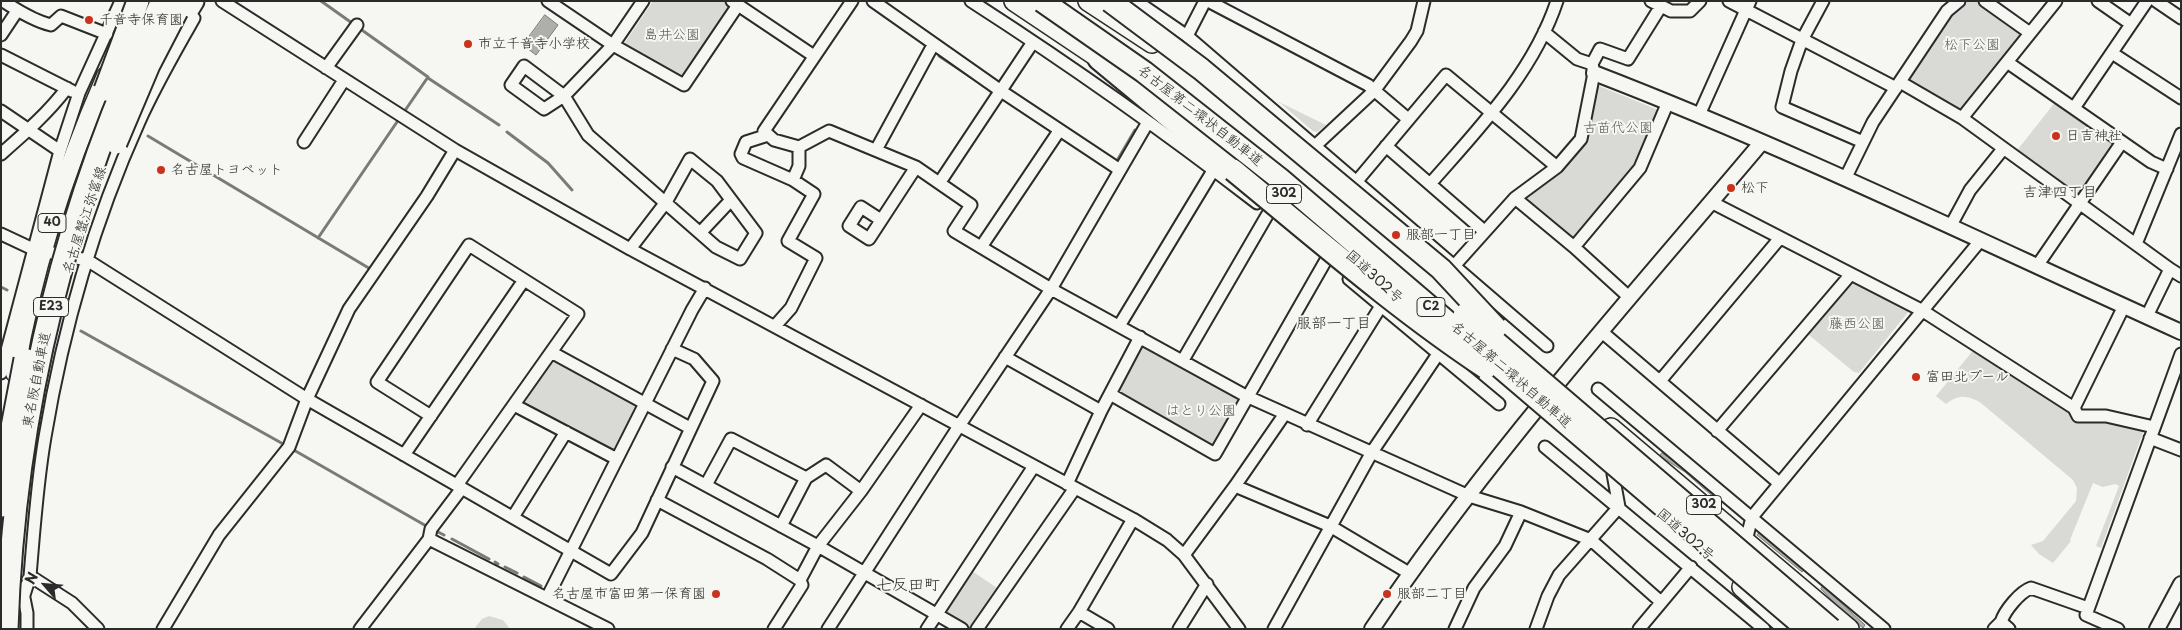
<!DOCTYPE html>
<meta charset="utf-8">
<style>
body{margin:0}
#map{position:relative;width:2182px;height:630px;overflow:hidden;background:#f6f6f2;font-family:"Playpen Sans",sans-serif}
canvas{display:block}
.frame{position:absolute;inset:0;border:2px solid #2b2b2b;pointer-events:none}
.north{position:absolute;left:20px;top:560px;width:50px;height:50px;-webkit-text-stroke:4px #f6f6f2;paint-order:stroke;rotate:297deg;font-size:14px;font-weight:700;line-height:20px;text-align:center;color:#2b2b2b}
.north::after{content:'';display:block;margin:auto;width:18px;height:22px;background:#2b2b2b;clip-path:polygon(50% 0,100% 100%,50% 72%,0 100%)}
</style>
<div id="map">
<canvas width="2182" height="630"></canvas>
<div class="frame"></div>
<div class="north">N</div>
</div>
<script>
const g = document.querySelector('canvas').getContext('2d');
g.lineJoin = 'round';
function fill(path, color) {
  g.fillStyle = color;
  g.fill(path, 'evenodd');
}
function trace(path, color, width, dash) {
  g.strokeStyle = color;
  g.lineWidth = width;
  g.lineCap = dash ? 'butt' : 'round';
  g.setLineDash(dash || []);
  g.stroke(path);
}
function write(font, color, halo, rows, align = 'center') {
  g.font = font + ' "Playpen Sans","Klee One",sans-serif';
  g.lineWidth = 4;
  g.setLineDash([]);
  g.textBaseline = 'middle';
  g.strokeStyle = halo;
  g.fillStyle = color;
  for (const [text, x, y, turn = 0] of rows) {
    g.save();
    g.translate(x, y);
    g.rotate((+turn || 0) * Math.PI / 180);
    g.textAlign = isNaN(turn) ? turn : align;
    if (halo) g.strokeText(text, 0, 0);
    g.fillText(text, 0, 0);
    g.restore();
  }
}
fill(new Path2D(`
 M653 1H723L729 5 730 9 682 78 624 48V44Z
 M1969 1H1976L2020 32 2021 38 1963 110 1957 111 1908 83V79L1954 10Z
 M1599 86 1656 109 1658 112 1637 166 1574 238H1568L1524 201 1525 197 1585 142 1595 88Z
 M2056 101 2112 140 2114 145 2080 196H2075L2015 153Z
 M1279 102 1326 125 1317 132 1313 131Z
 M1854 280 1909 307V311L1859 373 1854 372 1809 335V331L1850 282Z
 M1144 347 1239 400 1240 404 1215 447 1211 449 1119 394 1118 390 1139 349Z
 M1975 348 2070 410 2145 427 2101 548 2096 546 2119 486 2115 484 2103 487 2093 483 2070 540 2071 541 2053 563 2039 554 2031 545 2043 541 2076 501 2077 488 2073 480 1981 403C1968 395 1959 394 1946 404L1936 396Z
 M555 360 636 404 638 409 616 451 612 452 524 406 523 400 551 361Z
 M972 571 1000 590 974 629H970L946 615V612Z
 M489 616 503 620 510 629H474L482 619Z`), '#d9d9d5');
const water = new Path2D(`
 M545 15 558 25 536 55 523 45Z
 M1662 453 1686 469 1721 498 1718 501 1685 472 1660 456Z
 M1760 533 1804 570 1802 572 1757 535Z
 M1823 586 1865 625 1863 628 1841 610 1821 589Z`);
fill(water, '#aeaeab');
trace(water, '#7a7a78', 1);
trace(new Path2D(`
 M321 1 428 77 404 112
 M939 56 974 79
 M428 78 499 125
 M507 132 548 163 572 190
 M148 136 372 270
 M1118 159 1135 130
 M318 238 399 119
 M1 287 7 290
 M81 331 285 445
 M292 449 428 527
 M434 530 444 535
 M452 539 489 559
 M495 562 498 564
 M505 567 517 573
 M524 577 541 586`), '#7a7a78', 3);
const minor = new Path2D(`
 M3 1C18 11 34 21 51 25L61 16 107 34
 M222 1 455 150 630 249 1133 519 1167 540 1184 555 1239 629
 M548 1 613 45 684 85 738 5
 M732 1 814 56
 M852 1 764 131 774 140 799 147 829 131 916 167 971 205 954 231 1051 289 1246 396 1469 496 1521 512 1591 540 1661 602
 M873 1 1001 91 1120 170
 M971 1C1069 64 1165 132 1257 203
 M1136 1 1187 36 1547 346
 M1208 1 1368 85 1408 119
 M1729 1 1896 88
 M1823 1 1802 40 1791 71 1782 107 1863 142
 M1985 1 2030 33
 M2098 1 2131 24
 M2156 1 2181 18
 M1661 6 1671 11H1690L1700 1
 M1544 32 1577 59 1592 64
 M1 35 17 11
 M1187 36 1205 1
 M2112 53 2181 98
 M1 55 72 91
 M2007 62 2151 162 2167 169
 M524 66 564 96 544 109 511 85Z
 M326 68 357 25
 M1900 82 1962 118 2170 269 2147 316
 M2074 108 2147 1
 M1 111 60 151
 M1699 115 1750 1
 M1962 118 2056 1
 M768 135 746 142 741 154 743 158 793 180
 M304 142 344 80
 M1316 145 1374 91 1411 41 1417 31 1424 1
 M1386 146 1484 231
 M876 150 933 45
 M1 154C25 133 47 114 67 88
 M1845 179 1873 122 1947 11 1959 1
 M1357 181 1446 75 1557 167
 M940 182 1033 42
 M1430 184C1479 128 1533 73 1557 1
 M1515 198 1574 247 1630 298
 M1711 202 1923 311 2074 408 2124 306
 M881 220 861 207 849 226 869 239 916 167
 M1950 227 1970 190 2003 149
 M700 233 731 200
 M1 234 33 249 87 260 307 399 611 574 642 533 713 381 694 359 672 349
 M2136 244 2181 134
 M981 247 1059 131
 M1574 247 1640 168 1668 102
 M630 249 666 202 690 159 717 181 756 233 740 259 716 247 588 135 564 96 613 45 643 1
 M1454 266 1515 198 1557 167 1581 139 1594 73 1592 64 1600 49 1628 59 1661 6 1651 1
 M2037 266 2122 142
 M2170 269 2181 276
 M1349 279 1499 404
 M775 326 791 308 816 258 788 241 814 194 793 180 799 166V147
 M1119 326 1214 169
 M1602 332 1779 483
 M551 352 690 428
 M1005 357 1101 411
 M1183 360 1269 212
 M1 373 60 151 79 93 121 1
 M1660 381 1780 238
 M1598 389 1884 629
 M1110 394 1215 454 1326 260
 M514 405 617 459
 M2074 408 2078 416H2106L2154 427
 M1284 415 1235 486 1330 526 1409 573
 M431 416 377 382 469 245 578 314 457 485
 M1307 425 1381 306
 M1717 431 1851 274
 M2150 438 2181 450
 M1545 447 1764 629
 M404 455 524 280
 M672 467 818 546 962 629
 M806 478 826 465 861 491
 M1067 484 1101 411 1140 337
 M706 485 731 439 806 478 781 526
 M657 500 767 559 800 580
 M513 517 566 432
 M429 539 608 629
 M1746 541 1752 517 1980 241
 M1184 555 1235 486
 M30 576 72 603 98 629
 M22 588 27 613V629
 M24 595 30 576C34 530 37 483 45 437 63 329 94 222 139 122 155 86 175 52 194 18
 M547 598 692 310 705 288
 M1079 612 1108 629
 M2001 622C2005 610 2020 592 2031 588L2088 608
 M163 629 219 535 289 447 307 399 349 309 427 196 455 150
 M360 629 429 539 431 529 462 488
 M774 629 802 585 800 580 818 546 861 491 921 405
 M828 629 959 426 1051 289 1148 122
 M927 629 1034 466
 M977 629 1075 488
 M1067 629 1079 612 1133 519
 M1179 629 1207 584
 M1274 629 1372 452 1438 354
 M1455 629 1474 588 1505 546 1521 512
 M1536 629 1548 596 1559 575 1619 507 1613 474
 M1639 629 1691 567
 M1994 629 2001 622 2009 629
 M2118 629 2086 615 2181 354`);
const tertiary = new Path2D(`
 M1594 73C1794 150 1986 244 2181 332
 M1372 629C1488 456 1628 301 1762 142
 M2157 629 2181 584`);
const primary = new Path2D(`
 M15 373C32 271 65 170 106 76`);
const trunk = new Path2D(`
 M1014 1 1111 66
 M1088 1 1152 43
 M1294 203 1339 247
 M1611 428 1849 629
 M1742 587 1789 629`);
const motorway = new Path2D(`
 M172 35 193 1
 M1099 59 1233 170`);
trace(minor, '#2b2b2b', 15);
trace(tertiary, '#2b2b2b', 18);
trace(primary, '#2b2b2b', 21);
trace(trunk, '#2b2b2b', 22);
trace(motorway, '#2b2b2b', 25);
trace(minor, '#f6f6f2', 11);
trace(tertiary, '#f6f6f2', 14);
trace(primary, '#f6f6f2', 18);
trace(trunk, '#f6f6f2', 19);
trace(motorway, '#f6f6f2', 21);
const motorwayBridge = new Path2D(`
 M1042 1 1144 72 1280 179 1807 629
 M1110 1 1201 69 1441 269 1496 328
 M105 90 138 1
 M116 143 149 65 177 11
 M1233 170C1316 238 1397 309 1486 368
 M1464 315 1831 629
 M1 506 12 427 25 359
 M7 629C14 412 67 196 162 1`);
trace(motorwayBridge, '#2b2b2b', 25, []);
trace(motorwayBridge, '#f6f6f2', 21);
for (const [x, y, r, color] of [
 [89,20,5,"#c8321e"],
 [468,44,5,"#c8321e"],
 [2056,136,5,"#c8321e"],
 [161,170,5,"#c8321e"],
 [1731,188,5,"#c8321e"],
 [1396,235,5,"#c8321e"],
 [1916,377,5,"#c8321e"],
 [716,594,5,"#c8321e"],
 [1387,594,5,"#c8321e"]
]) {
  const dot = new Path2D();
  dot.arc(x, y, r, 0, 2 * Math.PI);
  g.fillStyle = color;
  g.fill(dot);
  trace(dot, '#f6f6f2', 2);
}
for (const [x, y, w] of [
 [1284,194,35],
 [52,223,28],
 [51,307,35],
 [1431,307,28],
 [1704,505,35]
]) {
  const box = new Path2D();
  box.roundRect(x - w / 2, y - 9.5, w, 19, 4);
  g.fillStyle = '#f6f6f2';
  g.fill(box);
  trace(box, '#2b2b2b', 1);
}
write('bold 12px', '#2b2b2b', null, [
 ["302",1284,194],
 ["40",52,223],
 ["E23",51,307],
 ["C2",1431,307],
 ["302",1704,505]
]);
write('14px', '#2b2b2b', '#f6f6f2', [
 ["千音寺保育園",99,20],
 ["市立千音寺小学校",478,44],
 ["日吉神社",2066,136],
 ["名古屋トヨペット",171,170],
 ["松下",1741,188],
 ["服部一丁目",1406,235],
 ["富田北プール",1926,377],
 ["名古屋市富田第一保育園",706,594,"right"],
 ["服部二丁目",1397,594]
], 'left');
write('14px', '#565656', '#f6f6f2', [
 ["島井公園",672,35],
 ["松下公園",1972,45],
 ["古苗代公園",1618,128],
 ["藤西公園",1857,324],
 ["はとり公園",1201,411]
]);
write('14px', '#2b2b2b', '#f6f6f2', [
 ["名古屋第二環状自動車道",1200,116,38],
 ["名古屋蟹江弥富線",85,220,-72],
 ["国道302号",1374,277,42],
 ["名古屋第二環状自動車道",1511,375,41],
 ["東名阪自動車道",37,380,-79],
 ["国道302号",1685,535,41]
]);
write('15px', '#2b2b2b', '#f6f6f2', [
 ["吉津四丁目",2060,193],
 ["服部一丁目",1334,324]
]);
write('16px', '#2b2b2b', '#f6f6f2', [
 ["七反田町",908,586]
]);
</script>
